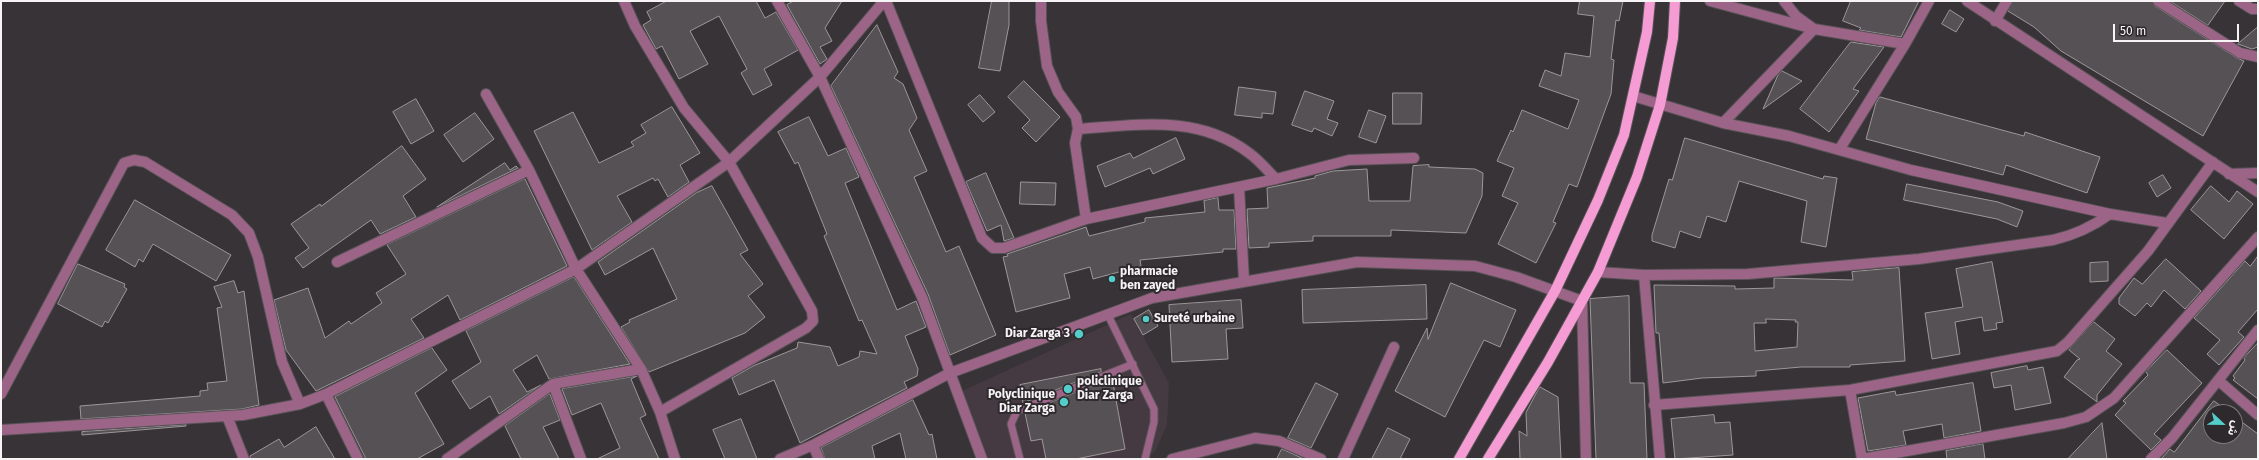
<!DOCTYPE html>
<meta charset="utf-8">
<style>
body{margin:0}
#map{position:relative;width:2259px;height:460px;overflow:hidden;background:#383336;font-family:"Fira Sans","Noto Sans Arabic",sans-serif}
canvas{display:block}
.frame{position:absolute;inset:0;border:2px solid #f7f4f6;pointer-events:none}
.north{position:absolute;left:2203px;top:404px;width:40px;height:40px;box-sizing:border-box;background:#2e292c;border:1px solid #7e7a7d;border-radius:50%;rotate:112deg;font-size:11px;font-weight:700;line-height:16px;text-align:center;color:#f7f4f6}
.north::after{content:'';display:block;margin:auto;width:14px;height:18px;background:#53cdc9;clip-path:polygon(50% 0,100% 100%,50% 72%,0 100%)}
.scale{position:absolute;left:2113px;top:24px;width:126px;height:18px;box-sizing:border-box;border:2px solid #f7f4f6;border-top:0;padding-left:5px;font-size:12px;line-height:14px;white-space:nowrap;color:#f7f4f6;-webkit-text-stroke:3px #2e292c;paint-order:stroke}
</style>
<div id="map">
<canvas width="2259" height="460"></canvas>
<div class="frame"></div>
<div class="north">ش</div>
<div class="scale">50 m</div>
</div>
<script>
const g = document.querySelector('canvas').getContext('2d');
g.lineJoin = 'round';
function fill(path, color) {
  g.fillStyle = color;
  g.fill(path, 'evenodd');
}
function trace(path, color, width, dash) {
  g.strokeStyle = color;
  g.lineWidth = width;
  g.lineCap = dash ? 'butt' : 'round';
  g.setLineDash(dash || []);
  g.stroke(path);
}
function write(font, color, halo, rows, align = 'center') {
  g.font = font + ' "Fira Sans",sans-serif';
  g.lineWidth = 4;
  g.setLineDash([]);
  g.textBaseline = 'middle';
  g.strokeStyle = halo;
  g.fillStyle = color;
  for (const [text, x, y, turn = 0] of rows) {
    g.save();
    g.translate(x, y);
    g.rotate((+turn || 0) * Math.PI / 180);
    g.textAlign = isNaN(turn) ? turn : align;
    if (halo) g.strokeText(text, 0, 0);
    g.fillText(text, 0, 0);
    g.restore();
  }
}
fill(new Path2D(`
 M1131 314 1169 383 1167 425 1155 452 1134 459H978L955 394Z`), '#453a41');
const building = new Path2D(`
 M667 1H756L765 18 776 12 798 50 764 69 772 85 753 95 741 73 747 69 719 16 690 31 708 64 679 79 662 46 656 49 643 25 651 20 647 12Z
 M794 1H842L825 28 832 41 820 47 827 59 820 64 787 5Z
 M992 1H1009V25L1000 71 979 68Z
 M1580 1H1623L1619 21 1616 20 1611 59 1614 60 1611 94 1577 187 1569 184 1553 222 1556 223 1536 263 1498 244 1518 203 1502 196 1514 168 1497 161 1511 130 1513 132 1522 110 1568 129 1579 100 1539 86 1545 70 1561 76 1565 53 1590 57 1594 16 1578 14Z
 M1851 1H1919L1901 37 1859 30 1861 28 1843 21Z
 M2013 1H2152L2155 6 2237 58 2244 61 2203 136 2061 51 2034 27 2008 11Z
 M2170 1H2225L2208 25Z
 M1950 10 1964 19 1956 32 1942 24Z
 M877 25 898 72 894 78 903 84 917 118 909 130 927 171 914 177 946 252 959 246 996 335 950 355 928 294 831 86Z
 M2258 27V47L2252 49 2238 44Z
 M1851 42 1884 47 1853 89 1859 91 1829 132 1800 109Z
 M1782 71 1802 81 1763 109 1778 75Z
 M1024 81 1060 117 1036 142 1022 128 1030 120 1008 97Z
 M1239 87 1276 92 1273 114 1262 113V118L1235 115Z
 M1305 91 1334 101 1327 119 1338 123 1332 136 1314 128 1312 132 1292 125Z
 M1393 93H1422L1421 124H1393Z
 M980 95 995 112 983 122 968 105Z
 M1880 97 2024 136 2025 132 2100 157 2087 193 2006 165 2003 175 1866 139 1876 103Z
 M416 99 434 131 411 144 393 112Z
 M672 107 700 153 680 165 689 182 668 197 658 179 655 181 653 178 617 196 632 222 592 250 534 131 573 112 599 163 634 146 631 142 646 133 641 125Z
 M1369 110 1386 116 1376 143 1359 137Z
 M475 113 494 139 463 162 444 135Z
 M809 117 828 156 846 148 859 177 845 183 897 310 916 301 926 327 905 336 918 369 917 376 904 382 907 388 800 443 774 380 739 395 732 378 753 366 797 348 798 342 830 347 838 366 859 357 860 351 877 354 862 320 859 321 824 236 827 234 798 162 795 164 778 132Z
 M1176 138 1185 159 1153 174 1150 168 1105 187 1097 166 1130 153 1133 158Z
 M1685 138 1823 179 1824 176 1837 178 1826 247 1801 242 1807 201 1739 181 1726 222 1707 216 1700 238 1680 231 1675 248 1652 241V235L1669 179 1672 180Z
 M402 146 426 179 403 196 416 217 380 234 371 220 303 268 295 258 309 248 291 224 320 204 321 206Z
 M505 163 510 170 516 166 518 168 437 207Z
 M1429 165V167L1475 169 1483 173 1482 196 1466 233 1391 230V236H1313V241L1269 243V247L1249 248 1247 209 1268 208 1267 188 1315 178V176L1333 171 1367 169 1369 201H1410L1413 166Z
 M986 173 995 194 1014 238 1004 241 1001 225 987 231 966 182Z
 M2163 175 2171 188 2157 197 2149 183Z
 M525 179 567 266 460 320 448 295 411 319 424 338 316 391 286 350 274 300 308 288 325 338 349 321 351 324 382 303 376 293 406 274 387 245Z
 M1021 182 1056 183 1055 205 1020 204Z
 M1907 184 1998 202 2023 211 2017 227 1997 219 1904 200Z
 M712 186 748 250 740 254 763 284 748 296 765 317 745 333 649 372 621 327 630 322 629 320 677 299 653 248 605 275 598 262 696 193Z
 M2211 186 2229 202 2237 191 2253 204 2224 239 2191 210Z
 M1218 198 1219 210H1234L1236 249H1223V252L1140 260 1141 266 1093 279 1090 267 1064 274 1070 298 1016 312 1003 257 1008 256 1007 254 1086 227 1089 236 1145 222V218L1205 212 1204 201Z
 M135 200 231 255 216 281 153 244 143 262 139 259 135 267 106 250Z
 M2258 256V309L2238 332 2244 337 2219 365 2207 354 2220 340 2194 318 2245 261 2250 266Z
 M2166 259 2201 291 2185 309 2164 290 2151 307 2147 303 2135 316 2119 304V298L2134 278 2142 284Z
 M1992 262 2003 322 1996 323 1997 329 1984 331 1982 317 1955 322 1960 354 1932 359 1925 313 1963 307 1956 269Z
 M2108 262V281L2090 282V263Z
 M78 264 125 284 124 287 127 289 108 323 105 321 102 327 58 304Z
 M1899 268 1905 361 1850 365V367H1801L1756 371V376L1702 378 1663 383 1659 333H1656L1654 285 1735 286V289L1774 288V278L1853 280 1852 272ZM1766 319 1796 320 1795 322H1798L1797 347 1755 351 1754 323H1766Z
 M574 277 630 364 549 379 537 355 513 370 527 392 541 385 499 414 490 396 470 409 452 381 481 362 466 331Z
 M234 281 238 293 244 291 259 405 242 409 81 419 80 406 200 396V391L208 390 207 383 227 381 217 308 222 307 214 287Z
 M1451 283 1516 310 1500 347 1484 340 1445 417 1395 391 1427 328 1428 339Z
 M1426 285 1427 319 1303 323 1302 290Z
 M1629 296 1630 383H1644L1647 459H1596L1590 299Z
 M1241 300 1243 328 1226 329 1228 359 1172 362 1169 305Z
 M1149 310 1158 326 1143 335 1134 319Z
 M2094 322 2115 339 2106 351 2122 364 2097 395V402L2064 377 2077 360 2080 359 2069 350Z
 M2258 343V399L2233 380 2235 378 2233 376 2245 360 2244 358Z
 M432 348 447 370 415 393 444 444 417 459H366L335 397Z
 M2167 350 2202 383 2154 434 2161 440 2151 450 2115 415 2126 403 2123 401 2148 375 2146 372Z
 M2027 366 2028 370 2043 367 2051 403 2015 410 2011 385 1994 388 1991 373Z
 M1101 369V372L1023 403 1020 385Z
 M637 376 631 379 646 415 640 418 659 459H597L620 448 601 403 572 415 562 389Z
 M1112 378 1125 449 1076 459H1046L1042 439 1031 441 1025 413Z
 M1316 383 1338 394 1311 448 1288 438Z
 M1973 383 1981 431 1944 438 1942 424 1903 431 1906 445 1868 451 1858 398 1895 391 1896 395Z
 M1540 387 1558 397 1561 459H1520L1519 431 1527 436 1526 413Z
 M550 394 560 420 543 427 559 459H521L505 426Z
 M913 400 929 435 932 434 937 459H906L900 433 872 446 875 459H825L821 448Z
 M2214 401 2229 412H2211V436H2235V417L2258 434V459H2161L2170 449 2174 452Z
 M1714 415 1715 423 1730 422 1733 455 1675 459 1671 419Z
 M741 419 757 459H725L713 430Z
 M2102 423 2107 459H2068Z
 M186 425V426L82 435V432Z
 M316 427 335 459H250V456L279 439 284 447Z
 M1388 428 1410 439 1400 459H1372Z
 M1983 444 1985 459H1947L1946 451Z
 M1282 449 1304 459H1277Z`);
fill(building, '#565154');
trace(building, '#9d979a', 1);
const lane = new Path2D(`
 M1108 315 1154 409V422L1145 459
 M1020 459 1011 424 1017 411 1133 364`);
const street = new Path2D(`
 M624 1 635 26 684 108 729 162 812 311 813 321 806 328 660 412
 M777 1 820 77 922 297 982 459
 M886 1 982 238 993 248H1004L1086 219 1276 179C1267 170 1259 160 1249 153 1198 114 1138 125 1078 129
 M1041 1V21L1047 66 1058 92 1076 117 1078 129 1075 143 1086 219
 M1710 1 1814 29 1905 44
 M1967 1 2258 192
 M2158 1 2240 53 2258 57
 M2239 1 2252 9H2258
 M1995 21 2007 1
 M486 94 529 170 576 269 641 369 660 412 675 459
 M1723 123 1814 29 1796 16 1784 1
 M1839 150 1905 44 1929 1
 M2229 174 2258 173
 M1276 179 1349 160 1414 158
 M1239 187 1244 281
 M2110 214 2167 223
 M337 262 529 170
 M1598 272 1644 275 1748 274 1919 259 2053 240C2075 235 2092 227 2110 214L1911 170 1789 136 1723 123 1633 96
 M1644 275 1660 459
 M2219 381 2258 415
 M553 384 581 459
 M1850 390 1862 459
 M1 394 124 163 134 160 145 162 232 215 249 233 258 257 282 362 300 404
 M326 394 358 459
 M1654 405 1850 390 2057 351 2068 342 2148 251 2213 162
 M227 416 244 459
 M1 430 243 415 300 404 326 394 576 269 729 162 820 77 884 1
 M813 445 819 459
 M447 459 553 384 641 369
 M780 459 813 445 950 373 1152 298 1357 262 1475 266 1516 277 1582 301 1586 459
 M1172 459 1255 438 1279 441 1321 459
 M1343 459 1394 347
 M1862 459 2064 423 2086 417 2114 398 2258 237
 M2151 459 2172 438 2258 330`);
const primary = new Path2D(`
 M1459 459 1555 291 1598 200 1624 135 1647 32 1650 1
 M1488 459 1548 362 1598 272 1637 177 1660 105 1673 38 1675 1`);
trace(lane, '#575255', 9);
trace(street, '#575255', 12);
trace(primary, '#575255', 12);
trace(lane, '#9c6588', 7);
trace(street, '#9c6588', 10);
trace(primary, '#f59cd5', 10);
for (const [x, y, r, color] of [
 [1112,279,4,"#53cdc9"],
 [1146,319,4,"#53cdc9"],
 [1079,334,5,"#53cdc9"],
 [1068,389,5,"#53cdc9"],
 [1064,402,5,"#53cdc9"]
]) {
  const dot = new Path2D();
  dot.arc(x, y, r, 0, 2 * Math.PI);
  g.fillStyle = color;
  g.fill(dot);
  trace(dot, '#2e292c', 1.5);
}
write('bold 12px', '#f7f4f6', '#2e292c', [
 ["pharmacie",1120,272],
 ["ben zayed",1120,286],
 ["Sureté urbaine",1154,319],
 ["Diar Zarga 3",1070,334,"right"],
 ["policlinique",1077,382],
 ["Diar Zarga",1077,396],
 ["Polyclinique",1055,395,"right"],
 ["Diar Zarga",1055,409,"right"]
], 'left');
</script>
